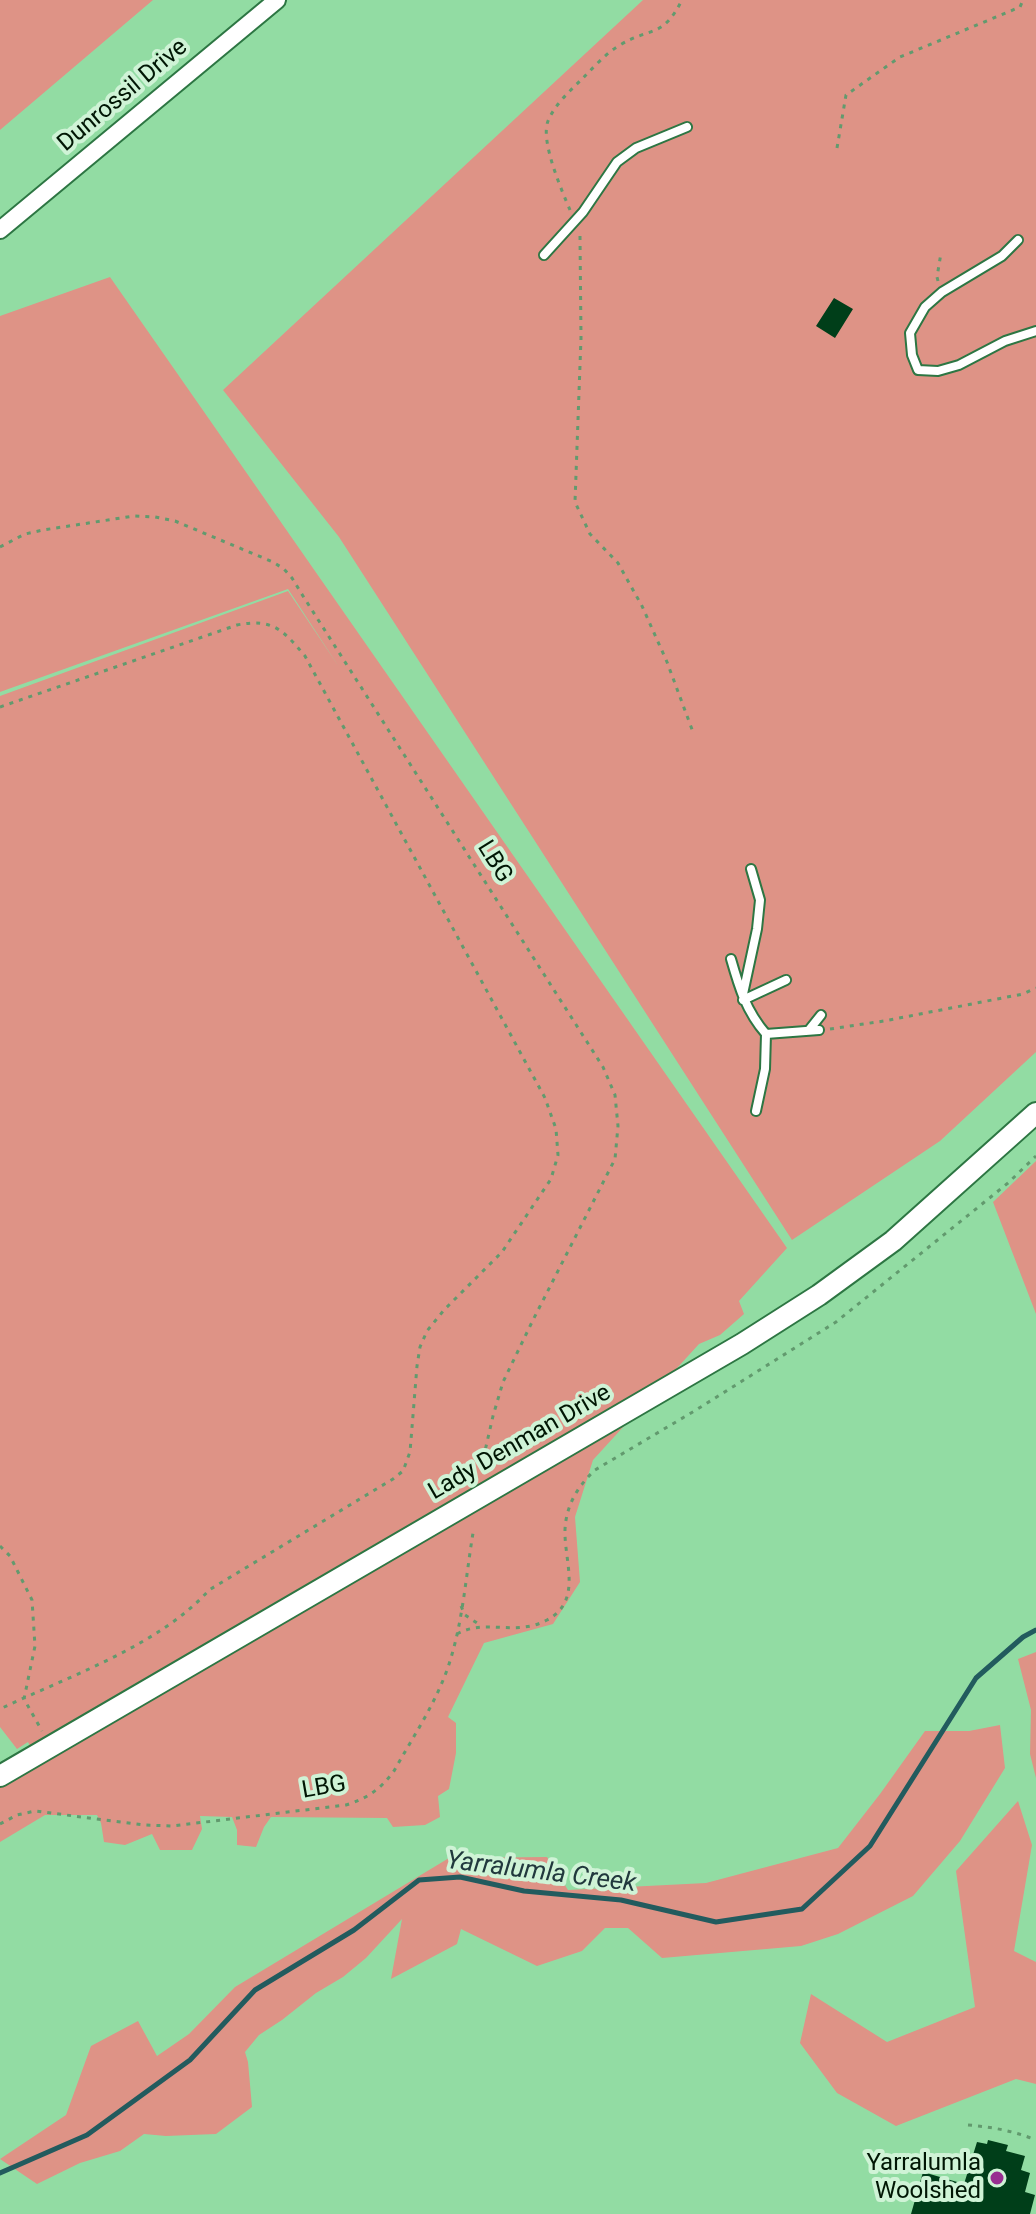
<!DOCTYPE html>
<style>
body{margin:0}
canvas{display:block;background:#92dca3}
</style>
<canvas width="1036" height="2214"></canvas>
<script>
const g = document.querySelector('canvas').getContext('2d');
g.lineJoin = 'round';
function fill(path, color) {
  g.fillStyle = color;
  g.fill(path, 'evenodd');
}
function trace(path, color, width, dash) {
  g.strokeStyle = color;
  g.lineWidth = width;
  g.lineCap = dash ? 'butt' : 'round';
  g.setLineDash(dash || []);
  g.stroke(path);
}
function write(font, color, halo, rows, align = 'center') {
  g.font = font + ' Roboto,sans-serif';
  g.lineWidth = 8;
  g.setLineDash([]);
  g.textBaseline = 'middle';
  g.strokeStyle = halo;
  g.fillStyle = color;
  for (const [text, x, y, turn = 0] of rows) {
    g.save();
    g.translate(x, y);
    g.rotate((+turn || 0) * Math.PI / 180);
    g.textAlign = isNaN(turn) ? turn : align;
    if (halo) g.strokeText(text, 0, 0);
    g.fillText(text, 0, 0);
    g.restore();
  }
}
fill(new Path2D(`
 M0 0H153L0 130Z
 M643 0H1036V1052L940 1141 792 1240 339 537 223 390Z
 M110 277 787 1248 739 1301 744 1314 720 1335 699 1344 593 1460 575 1517 580 1582 553 1624 484 1643 448 1717 456 1723V1753L449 1789 438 1796 440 1817 425 1825 393 1827 387 1818 271 1817 264 1827 256 1847 237 1845V1830L232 1817 200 1816 202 1829 192 1850H160L152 1834 125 1845 104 1842 101 1823 97 1815H45L0 1842V1769L32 1750 28 1742 17 1749 0 1727V696L288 591 339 667 288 589 0 692V316Z
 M1036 1161V1314L993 1202Z
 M1036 1652V1778L1030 1754 1031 1710 1018 1659Z
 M1000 1725 1005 1768 960 1841 913 1896 838 1934 801 1946 662 1958 628 1928H605L582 1951 537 1966 461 1929 457 1944 391 1979 402 1919 366 1958 343 1977 316 1993 282 2020 259 2035 245 2052 248 2062 252 2107 216 2134 166 2136 144 2134 120 2151 80 2163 37 2184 0 2159 66 2115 91 2046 138 2021 157 2056 189 2034 235 1987 449 1858 547 1857 568 1890 706 1883 838 1848 880 1794 925 1731H969Z
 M1018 1801 1032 1845 1014 1951 1036 1962V2084L1016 2079 896 2126 837 2093 800 2043 811 1994 887 2042 975 2007 956 1871Z`), '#de9386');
trace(new Path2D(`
 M0 2173 87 2135 190 2060 255 1990 354 1930 419 1880 460 1877 524 1891 621 1900 716 1922 802 1909 870 1846 976 1678 1023 1637 1036 1630`), '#225b5e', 5);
fill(new Path2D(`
 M834 298 853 309 835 338 816 326Z
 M988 2140 1008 2145 1006 2151 1025 2156 1021 2170 1030 2173 1025 2192 1035 2195 1030 2214H911L923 2172 964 2184 977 2142 987 2144Z`), '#003e19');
const service = new Path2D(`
 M1018 240 1002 256 942 292 925 307 910 333 912 355 918 370 938 371 959 365 1005 341 1036 331
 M544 255 583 212 617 162 636 148 687 127
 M731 959C739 987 746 1011 766 1034L765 1069 756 1111
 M743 994 757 929 760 900 751 869
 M743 1000 786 980
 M809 1030 821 1015
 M766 1034 819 1030`);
const minor = new Path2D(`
 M0 230 277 0`);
const tertiary = new Path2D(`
 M0 1776 742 1344 819 1295 893 1241 1036 1113`);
trace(service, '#2d7643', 12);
trace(minor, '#2d7643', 20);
trace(tertiary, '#2d7643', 24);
trace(new Path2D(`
 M837 148 846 95 900 57 1020 7 1023 0
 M570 210C562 191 540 141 548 121 555 104 570 91 583 78 594 67 606 53 620 45 652 26 662 39 682 0
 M580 236 581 338 575 502 590 534 618 563 642 606 667 662 693 732
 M938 281 937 277 941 253
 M0 547 25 534 43 530 134 516 155 517 175 521 273 562 284 569 292 578 303 596 603 1067 615 1095 618 1126 615 1159 533 1320 503 1382 493 1416 482 1464
 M0 707 237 625C273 618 283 630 305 656L545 1098 556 1129 558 1155 551 1179 502 1252 444 1310 427 1331 420 1347 417 1366 410 1452 403 1471 393 1479 209 1590C159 1646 67 1677 0 1709
 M830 1029 884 1021 1023 994 1036 988
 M0 1546 10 1556 32 1600 35 1646 24 1699 42 1731
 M461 1606 465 1615 480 1625
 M457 1634C485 1618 516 1637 547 1620 583 1601 564 1561 565 1530 566 1505 578 1486 595 1470L696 1410 836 1322 1008 1183 1036 1156
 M0 1824 17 1815 35 1811 144 1825 172 1826 346 1805C366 1799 381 1789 394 1771 414 1735 438 1700 450 1661 463 1620 466 1575 473 1533
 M968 2125C992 2127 1014 2131 1036 2140`), '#629a6e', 3, [4, 6]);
trace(service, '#fff', 8);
trace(minor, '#fff', 16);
trace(tertiary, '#fff', 20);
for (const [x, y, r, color] of [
 [997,2178,8,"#982e91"]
]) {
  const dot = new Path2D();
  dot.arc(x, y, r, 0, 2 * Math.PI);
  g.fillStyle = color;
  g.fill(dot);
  trace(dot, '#cff3d6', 3);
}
write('24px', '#001604', '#cff3d6', [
 ["Dunrossil Drive",123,96,-40],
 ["LBG",494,862,58],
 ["Lady Denman Drive",520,1443,-30],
 ["LBG",324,1788,-10]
]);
write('24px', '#001604', '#cff3d6', [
 ["Yarralumla",981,2164],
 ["Woolshed",981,2192]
], 'right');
write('italic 26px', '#21383d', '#cff3d6', [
 ["Yarralumla Creek",541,1873,7]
]);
</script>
